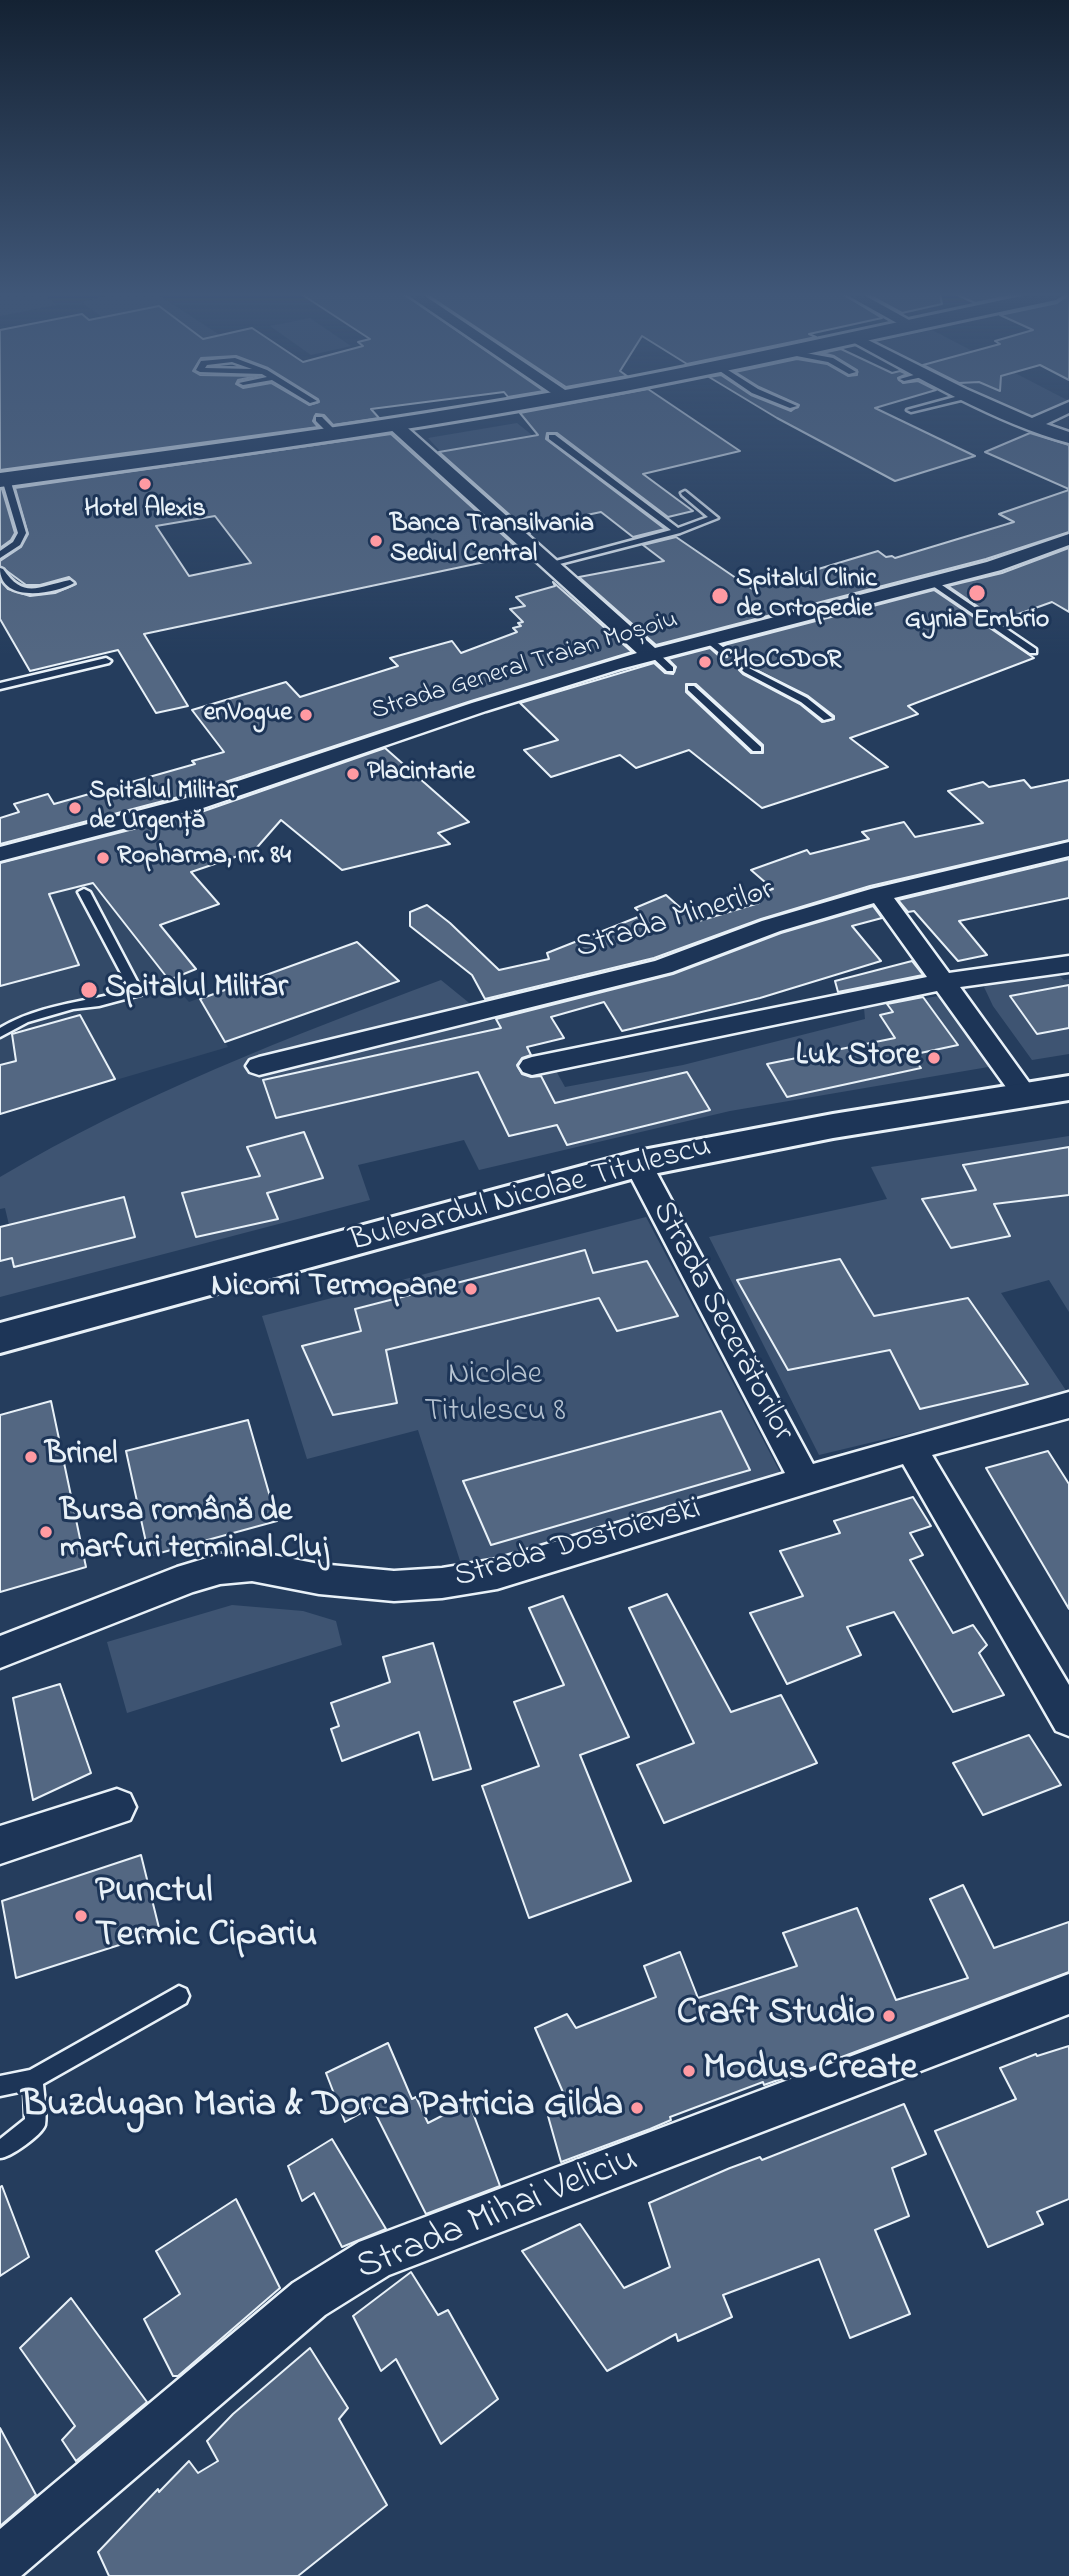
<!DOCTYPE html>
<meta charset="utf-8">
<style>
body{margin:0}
canvas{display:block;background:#253d5d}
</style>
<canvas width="1069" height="2576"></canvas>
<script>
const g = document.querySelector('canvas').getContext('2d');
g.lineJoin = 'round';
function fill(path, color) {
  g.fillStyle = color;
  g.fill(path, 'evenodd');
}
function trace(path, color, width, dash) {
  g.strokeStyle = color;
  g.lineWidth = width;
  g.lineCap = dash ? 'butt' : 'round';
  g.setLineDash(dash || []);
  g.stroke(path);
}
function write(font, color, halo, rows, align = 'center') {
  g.font = font + ' "Indie Flower",sans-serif';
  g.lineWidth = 6;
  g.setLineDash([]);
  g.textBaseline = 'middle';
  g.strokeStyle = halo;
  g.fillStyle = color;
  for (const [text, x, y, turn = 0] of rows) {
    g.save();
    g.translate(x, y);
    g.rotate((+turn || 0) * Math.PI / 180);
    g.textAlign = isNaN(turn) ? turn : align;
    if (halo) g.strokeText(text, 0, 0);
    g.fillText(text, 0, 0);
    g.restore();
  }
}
fill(new Path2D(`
 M76 861 169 980 189 1002 357 942 399 981 225 1042 228 1047 0 1114V879Z`), '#334a68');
fill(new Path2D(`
 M44 294 56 305 0 316V295Z
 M113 294H157L252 356 217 350 159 306 128 312 129 336 81 302Z
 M310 318 351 346 311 355 270 326Z
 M932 330 1069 401V402L1028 421 873 343Z
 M517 423 532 435 440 451 428 438Z
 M1050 967 1064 980 1069 979V994L1063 986 1010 996 1037 1034 1069 1028V1054L1032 1060 993 1006 984 987 997 978Z
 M441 980 468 1002 480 1023 496 1019 525 1074 555 1069 565 1087 683 1065 865 1019 864 1008 939 996 994 1066 730 1111 479 1170 464 1140 358 1165 370 1200 0 1297V1261L12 1258 14 1267 135 1237 124 1197 9 1225 5 1208 0 1209V1177C138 1095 291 1036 441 980ZM929 1005 958 1045 911 1055 920 1069 787 1097 768 1064 895 1038 880 1015ZM497 1068 276 1117 263 1081V1080ZM687 1073 710 1110 568 1144 557 1125 509 1136 487 1090 542 1077 555 1103ZM303 1132 322 1178 267 1193 277 1219 196 1237 182 1193 260 1176 247 1147Z
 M1069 1136V1147L964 1165 976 1190 922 1199 951 1248 1010 1235 994 1204 1069 1195V1312L1049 1280 1001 1293 1069 1395 819 1455 709 1237 887 1199 871 1167ZM738 1280 874 1316 968 1298 1027 1384 920 1409 890 1350 788 1370Z
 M646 1217 781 1474 462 1567 418 1430 307 1459 262 1316ZM585 1250 593 1273 647 1261 678 1316 618 1330 599 1298 386 1350 397 1403 303 1346 361 1331 355 1308ZM721 1411 749 1471 491 1545 463 1481Z
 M232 1605 303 1611 336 1621 342 1645 127 1713 107 1642Z`), '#3e5472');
const building = new Path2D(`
 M301 294H404L544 391 508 397 504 392 371 409 379 418 333 425 324 415 316 414 313 421 318 427 0 470V330L82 314 89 320 159 306 203 339 252 328 303 362 363 346 358 342 370 339ZM236 356 268 368 318 399 319 402 309 405 271 383 243 388 236 384 238 380 257 376 200 375 193 371 201 358Z
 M426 294H843L882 318 809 334 816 337 687 364 642 336 620 371 627 376 566 387Z
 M867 294H940L942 304 902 313Z
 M955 294H1020L975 303Z
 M1069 294V380L1040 365 1001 376 1000 391 979 382 959 383 923 365 1000 344 995 341 1033 330 1000 315 1057 303Z
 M841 349 892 373 900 371 907 374 898 378 903 383 918 381 936 390 875 408 975 456 895 481 777 418 709 377 721 375 751 395 791 411 799 405 759 387 735 372 797 359 827 364 848 376 857 375V370L834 356 822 353Z
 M648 389 740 451 643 474 693 511 668 517 557 433H547L546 439 665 529 633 537 601 512 539 525 530 533 439 452 538 435 520 413Z
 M1030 433 1069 445V489L985 452Z
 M391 434 515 546 499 559 144 634 188 706 156 713 118 650 30 671 0 619V580L8 589 30 596 55 593 76 584 69 577 40 585H26L0 566V561L21 547 28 534 15 488ZM215 516 251 563 189 576 156 526Z
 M0 489H2L15 533 11 540 0 548Z
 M1069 490V532L986 559 656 645 579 577 664 561 643 545 676 537 752 589 878 551 886 557 892 556 895 558 1014 522 999 514Z
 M1069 548V612L1052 602 999 621 948 586 1002 573Z
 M553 582 632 652 471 701 186 795 0 844V818L19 812 14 804 48 794 54 804 195 764 192 761 224 752 192 710 286 682 300 697 398 666 390 658 452 641 461 653 517 632 513 628 521 626 518 623 523 622 510 609 525 606 516 597 555 586Z
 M934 590 1034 658 908 706 918 714 850 738 888 767 762 808 689 750 636 768 620 755 551 777 524 750 558 740 520 703 654 663 665 673 673 674 676 667 668 659 710 648 719 656 727 657 730 650 724 645ZM746 665 808 696 834 716V719L822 722 800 704 743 674 739 670ZM686 684H696L763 745V753H751L686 692Z
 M385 748 469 822 438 833 450 844 342 870 281 820 246 860 241 855 191 872 219 904 160 925 196 969 169 980 93 883 49 894 79 965 0 986V863L204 811Z
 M1024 780 1031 788 1069 780V840L870 886 761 919 654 958 485 999 472 975 410 926V912L427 905 450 923 499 970 549 959 547 953 643 915 635 908 666 895 684 911 690 909 699 921 759 903 754 895 773 889 751 870 807 850 810 854 869 839 862 832 904 822 915 837 983 823 948 791 983 782 989 787Z
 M1069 859V898L959 921 987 955 958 961 914 911 908 912 898 900Z
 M873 906 882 918 852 926 881 961 760 998 622 1031 604 1002 551 1017 564 1038 527 1047 531 1055 522 1058 517 1065 522 1074 531 1077 541 1076 555 1103 687 1072 710 1110 567 1145 557 1125 509 1136 478 1072 276 1118 263 1080 501 1028 496 1019 673 974 781 933Z
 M357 942 399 981 225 1042 200 999Z
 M912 961 923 975 838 992 835 981Z
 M1069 985V1028L1037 1034 1010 996Z
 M923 997 958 1045 911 1055 921 1068 787 1097 767 1064 895 1038 880 1015 893 1012 887 1004Z
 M80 1015 115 1079 0 1114V1065L16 1061 12 1034Z
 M304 1132 323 1178 267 1193 278 1219 196 1237 182 1193 260 1176 247 1147Z
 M1069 1147V1195L994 1204 1010 1236 951 1248 922 1199 976 1190 963 1165Z
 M124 1197 135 1237 14 1267 12 1258 0 1261V1227Z
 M585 1250 593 1273 647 1261 678 1316 617 1331 599 1298 386 1350 397 1403 333 1415 302 1346 361 1331 355 1309Z
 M840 1259 874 1316 968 1298 1028 1384 920 1409 890 1350 788 1370 737 1280Z
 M51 1401 86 1567 0 1592V1415Z
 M721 1411 750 1470 491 1545 463 1481Z
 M248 1420 277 1521 149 1556 126 1451Z
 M1048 1451 1069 1484V1609L986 1468Z
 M913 1497 931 1526 910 1533 923 1555 910 1560 953 1633 973 1625 987 1645 979 1653 1004 1695 953 1712 894 1612 847 1627 861 1655 787 1684 750 1613 803 1596 780 1551 840 1533 834 1521Z
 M667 1594 731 1712 781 1695 817 1763 664 1823 637 1765 694 1743 629 1608Z
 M563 1596 629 1737 580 1755 631 1881 529 1918 482 1786 539 1766 514 1702 564 1685 529 1608Z
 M433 1643 471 1769 433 1780 419 1732 342 1761 331 1729 339 1726 331 1703 390 1682 383 1657Z
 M60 1684 91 1773 33 1800 13 1698Z
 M1029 1735 1061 1785 983 1815 953 1763Z
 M141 1855 160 1932 16 1978 2 1901Z
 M963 1885 994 1948 1069 1922V1972L823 2064 764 2085 763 2082 670 2117 671 2120 650 2129 561 2162 548 2116 569 2106 535 2028 567 2014 576 2028 656 1997 644 1966 680 1952 698 1998 797 1966 783 1933 857 1908 896 2000 968 1978 930 1899Z
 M388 2043 412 2099 416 2097 428 2123 469 2102 500 2186 426 2214 372 2107 345 2122 326 2073Z
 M1069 2046V2199L1037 2212 1043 2224 988 2247 935 2131 1016 2099 1000 2068 1036 2054 1037 2056Z
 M904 2104 926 2154 892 2168 909 2216 875 2230 910 2314 850 2338 819 2259 723 2295 732 2317 678 2341 676 2334 607 2371 522 2251 580 2224 624 2288 670 2267 649 2203 730 2168 760 2157 762 2160Z
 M332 2139 386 2229 342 2247 314 2193 302 2201 288 2166Z
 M2 2186 29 2257 0 2276V2187Z
 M236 2199 280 2288 178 2376H173L144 2319 180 2294 156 2251Z
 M411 2272 438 2315 448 2310 498 2399 441 2444 396 2359 381 2371 353 2316Z
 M71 2298 147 2402 76 2461 62 2440 75 2426 20 2348Z
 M310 2348 348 2408 339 2419 387 2505 298 2576H109L98 2552 158 2489 159 2492 189 2461 198 2473 218 2461 207 2441 233 2414Z
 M0 2428 36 2495 0 2526Z`);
fill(building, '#536782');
trace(building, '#e8f1f8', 2);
const lane = new Path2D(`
 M789 350 833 358 856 372 849 374 828 362 786 354Z
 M235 358 267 370 317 401 310 403 272 380 243 385 239 383 267 377 262 374 200 372 196 370 201 361ZM232 362 252 369 205 368 207 365Z
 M720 365 758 389 797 406 790 408 752 393 717 369Z
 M924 372 927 376 904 381 900 379Z
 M966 394H969V398L911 412 907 410Z
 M316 417H322L336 431V435H330L316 421Z
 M549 435H555L678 528 708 517 682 495 681 493 685 491 718 518 680 533 548 567V563L671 530 549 439Z
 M6 477 10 479 26 533 20 545 0 558V551L13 542 18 533 2 479Z
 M0 568 3 569C24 600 39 586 70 580L74 583C55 594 0 604 0 568Z
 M933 579 1036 649V653H1030L930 584 929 582Z
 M709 637 727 650V654H721L706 642 704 640Z
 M651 652H657L673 667V671H667L651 656Z
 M106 658 111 661 109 663 0 689V683Z
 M747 667 807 698 832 718 824 720 801 702 744 672 742 670Z
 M688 686H694L761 747V751H753L688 690Z
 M84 889 90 892 140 987 162 981 168 985 166 988 99 1006 73 1009 28 1022 0 1037V1028C40 1004 86 1002 130 990L78 892Z
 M179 1986 186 1989 189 1996 186 2003 43 2084C44 2097 47 2113 45 2125 42 2135 10 2158 0 2158V2139L25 2119 24 2091 0 2096V2076L30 2070Z`);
const street = new Path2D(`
 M406 294H422L574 396 572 399H560Z
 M845 294H862L918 325 916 328H906Z
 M854 333 966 389 1032 418 1069 402V413L1046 424 1069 432V443C999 425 914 375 849 340L847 337Z
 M395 420 401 422 655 648 987 562 1069 534V545L1001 570 620 669 486 711 203 808 0 861V847L187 798 472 703 637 653 389 428 387 425Z
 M1069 842V856L894 898 949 973 1069 956V972L960 987 1038 1095 1034 1101 1025 1104 1016 1101 937 991 532 1075 523 1072 519 1066 523 1060 532 1057 927 977 874 903 780 931 672 972 259 1075 250 1072 246 1066 250 1060 259 1057 655 961 762 921 871 889Z
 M638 1154 648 1157 652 1164 813 1464 1069 1392V1418L932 1455 1069 1685V1736L1056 1731 903 1464 497 1589 442 1598 394 1601 319 1594 252 1581 220 1584 193 1592 0 1668V1636L177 1567 220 1554 252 1551 319 1564 394 1571 442 1568 497 1559 785 1473 624 1164 628 1157Z
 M117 1789 130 1794 136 1807 130 1820 0 1864V1826Z
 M1069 1974V2014L389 2275 325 2315 21 2576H0V2529L293 2283 359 2242Z`);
const secondary = new Path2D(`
 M1069 1076V1100L833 1138 638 1177 0 1353V1323L638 1151 833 1114Z`);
const primary = new Path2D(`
 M1031 294H1065L1056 300C893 334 730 373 565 402 378 436 189 461 0 487V473C189 448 378 423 565 390 722 362 876 326 1031 294Z`);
trace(lane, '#e8f1f8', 5);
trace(street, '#e8f1f8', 5);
trace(secondary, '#e8f1f8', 6);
trace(primary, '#e8f1f8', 6);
fill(lane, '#1d3557');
fill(street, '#1d3557');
fill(secondary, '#1d3557');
fill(primary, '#1d3557');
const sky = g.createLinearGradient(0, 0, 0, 654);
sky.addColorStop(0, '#142233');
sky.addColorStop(0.45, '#405778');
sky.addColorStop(1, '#40577800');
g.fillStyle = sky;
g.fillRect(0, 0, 1069, 654);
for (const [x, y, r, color] of [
 [145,484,7,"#ff9aa2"],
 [376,541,7,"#ff9aa2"],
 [977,593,9,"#ff9aa2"],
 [720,596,9,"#ff9aa2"],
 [705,662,7,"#ff9aa2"],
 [306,715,7,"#ff9aa2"],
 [353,774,7,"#ff9aa2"],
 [75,808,7,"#ff9aa2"],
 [103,858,7,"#ff9aa2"],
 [89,990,9,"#ff9aa2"],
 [934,1058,7,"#ff9aa2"],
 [471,1289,7,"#ff9aa2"],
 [31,1457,7,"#ff9aa2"],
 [46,1532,7,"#ff9aa2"],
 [81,1916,7,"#ff9aa2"],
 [889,2016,7,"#ff9aa2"],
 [689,2071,7,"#ff9aa2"],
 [637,2108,7,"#ff9aa2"]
]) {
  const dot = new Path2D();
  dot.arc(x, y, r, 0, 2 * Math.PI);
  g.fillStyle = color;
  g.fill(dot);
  trace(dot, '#1d3557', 2.5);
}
write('bold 26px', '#e8f1f8', '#1d3557', [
 ["Hotel Alexis",145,511,"center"],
 ["Banca Transilvania",390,526],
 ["Sediul Central",390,556],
 ["Spitalul Clinic",736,581],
 ["de Ortopedie",736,611],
 ["Gynia Embrio",977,622,"center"],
 ["CHOCODOR",719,662],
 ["enVogue",292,715,"right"],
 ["Placintarie",367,774],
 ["Spitalul Militar",89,793],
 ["de Urgență",89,823],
 ["Ropharma, nr. 84",117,858]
], 'left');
write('26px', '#e8f1f8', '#1d3557', [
 ["Strada General Traian Moșoiu",525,667,-17]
]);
write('32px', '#e8f1f8', '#1d3557', [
 ["Strada Minerilor",675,921,-17],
 ["Bulevardul Nicolae Titulescu",531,1196,-15],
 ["Strada Secerătorilor",721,1322,62],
 ["Strada Dostoievski",578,1545,-16]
]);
write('bold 32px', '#e8f1f8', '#1d3557', [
 ["Spitalul Militar",105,990],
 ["Luk Store",920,1058,"right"],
 ["Nicomi Termopane",457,1289,"right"],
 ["Brinel",45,1457],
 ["Bursa română de",60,1514],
 ["marfuri terminal Cluj",60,1551]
], 'left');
write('32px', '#b5c2d0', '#1d3557', [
 ["Nicolae",495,1377],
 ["Titulescu 8",495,1414]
]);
write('bold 38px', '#e8f1f8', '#1d3557', [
 ["Punctul",95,1894],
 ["Termic Cipariu",95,1938],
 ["Craft Studio",875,2016,"right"],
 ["Modus Create",703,2071],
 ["Buzdugan Maria & Dorca Patricia Gilda",623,2108,"right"]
], 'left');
write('38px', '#e8f1f8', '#1d3557', [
 ["Strada Mihai Veliciu",498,2216,-22]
]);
</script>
